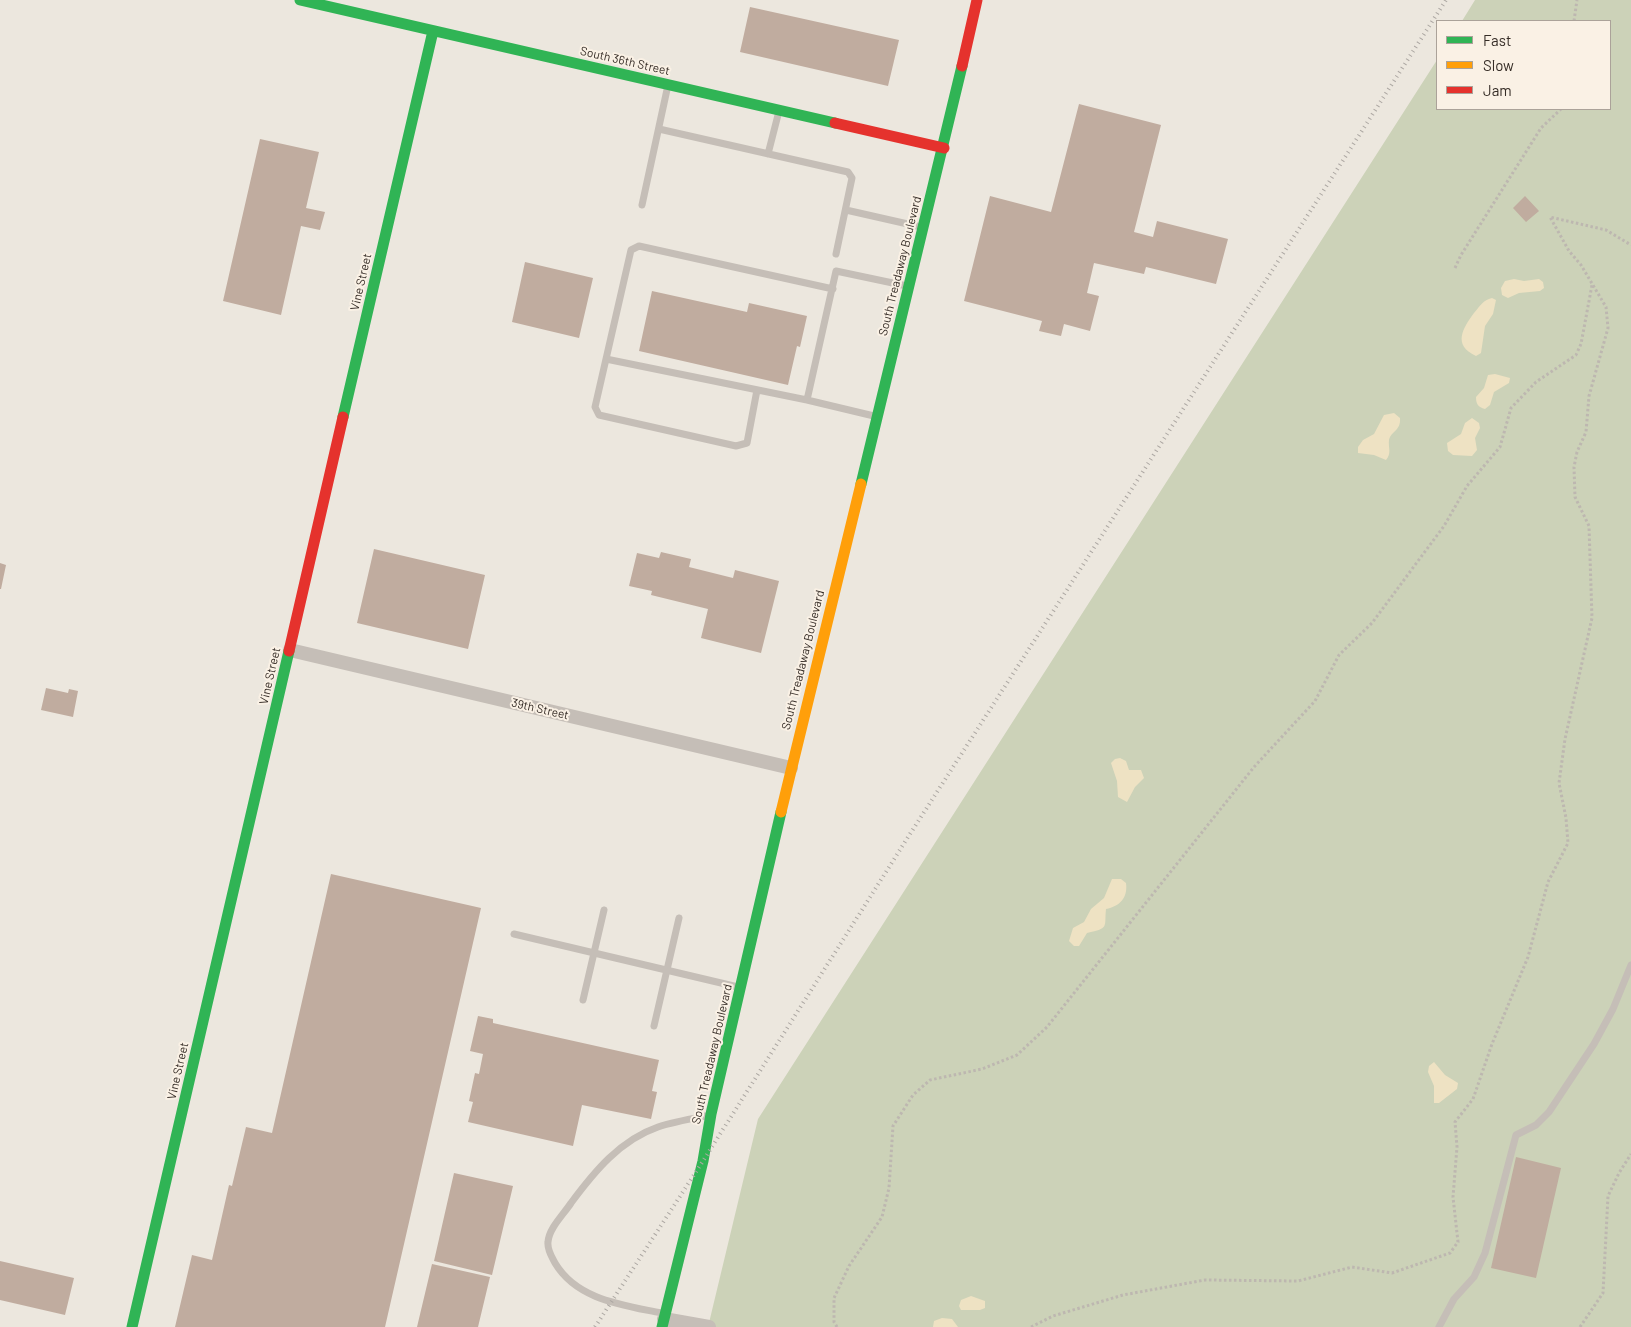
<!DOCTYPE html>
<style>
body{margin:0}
#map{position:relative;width:1631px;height:1327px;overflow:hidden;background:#ece7de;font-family:Barlow,sans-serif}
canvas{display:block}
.legend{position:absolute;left:1436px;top:20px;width:175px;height:90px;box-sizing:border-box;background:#faf1e5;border:1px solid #aba299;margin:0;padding:6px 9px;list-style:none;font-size:15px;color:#352c26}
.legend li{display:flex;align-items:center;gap:10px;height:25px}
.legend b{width:25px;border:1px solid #aba299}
</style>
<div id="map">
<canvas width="1631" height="1327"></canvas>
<ul class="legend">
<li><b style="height:6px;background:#30b455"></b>Fast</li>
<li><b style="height:6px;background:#ff9f0a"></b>Slow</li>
<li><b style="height:6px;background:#e5322d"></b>Jam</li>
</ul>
</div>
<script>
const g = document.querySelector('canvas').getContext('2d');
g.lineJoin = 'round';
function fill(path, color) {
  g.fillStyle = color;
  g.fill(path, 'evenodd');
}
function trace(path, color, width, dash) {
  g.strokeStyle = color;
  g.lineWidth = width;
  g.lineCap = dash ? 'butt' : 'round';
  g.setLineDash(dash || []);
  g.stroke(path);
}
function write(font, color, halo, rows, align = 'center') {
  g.font = font + ' Barlow,sans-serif';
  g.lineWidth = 4;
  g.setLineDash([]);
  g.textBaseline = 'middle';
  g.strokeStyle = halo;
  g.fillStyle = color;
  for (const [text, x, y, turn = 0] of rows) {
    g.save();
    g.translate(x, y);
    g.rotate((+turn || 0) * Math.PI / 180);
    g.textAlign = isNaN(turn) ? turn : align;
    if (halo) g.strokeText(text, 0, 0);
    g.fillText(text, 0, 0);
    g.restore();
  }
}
fill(new Path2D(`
 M1475 0H1631V1327H708L758 1119 1437 60V109H1610V21H1462Z`), '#ccd2b8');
fill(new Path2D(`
 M1514 279 1524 281 1539 279 1543 282 1544 288 1540 291 1519 293 1508 298 1502 295 1501 288 1505 281Z
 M1492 298 1496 300 1493 314 1485 326 1481 353 1476 356C1452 345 1463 328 1474 313 1480 306 1483 300 1492 298Z
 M1495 374 1510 378 1509 383 1494 392 1490 405 1485 409C1478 407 1476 404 1476 397L1484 388 1488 375Z
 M1394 413 1400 418C1401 431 1391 431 1389 440 1388 448 1392 453 1386 460L1374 455 1358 453V447L1363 440 1374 434 1384 415Z
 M1472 418 1479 423 1480 428 1475 438 1477 450 1472 456 1453 455 1448 451 1447 443 1461 434 1465 423Z
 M1120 758 1126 761 1129 770H1141L1144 778 1135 787 1127 802 1118 797 1117 781 1111 763 1115 759Z
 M1112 879H1121L1126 883C1128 898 1120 906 1106 909 1104 927 1110 928 1087 933L1079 946H1074L1069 941 1073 928 1084 922 1091 909 1104 898Z
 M1434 1062 1445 1075 1458 1083 1457 1089 1439 1103H1434V1086L1428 1072 1429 1066Z
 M971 1296 985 1301V1308L980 1310H961L959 1306 961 1300Z
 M942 1318 952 1319 958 1327H933L934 1321Z`), '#eee2c3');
fill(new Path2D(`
 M750 7 899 40 888 86 740 52Z
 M1079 104 1161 125 1134 232 1153 237 1157 221 1228 239 1216 284 1146 267 1144 274 1094 263 1087 293 1099 296 1090 331 1064 324 1061 336 1039 331 1042 321 964 301 990 196 1051 212Z
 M260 139 319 152 306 208 325 212 320 230 301 226 281 315 223 301Z
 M1525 196 1539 211 1526 222 1513 208Z
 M525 262 593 278 579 338 512 322Z
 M652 291 747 312 749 303 807 316 800 347 797 346 788 385 639 351Z
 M374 549 485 575 468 649 357 623Z
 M661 552 691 559 689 567 733 578 735 570 779 581 761 653 701 638 708 609 651 595 652 591 629 586 637 553 659 558Z
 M0 563 6 565 1 589H0Z
 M46 688 68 693 69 689 78 691 73 717 41 710Z
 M331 874 481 908 385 1327H175L192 1255 212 1260 229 1185 232 1186 246 1127 272 1133Z
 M478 1016 493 1019V1023L659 1060 652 1091 657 1092 651 1119 582 1105 573 1146 468 1122 473 1102 469 1101 475 1073 479 1074 483 1054 470 1051Z
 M1516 1157 1561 1168 1536 1278 1491 1268Z
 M454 1173 513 1186 492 1275 434 1261Z
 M0 1261 74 1278 65 1315 0 1300Z
 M432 1264 490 1277 478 1327H417Z`), '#c0ac9f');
trace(new Path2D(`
 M1574 21 1577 0
 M1455 268 1461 255 1541 128 1561 109
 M837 1327 834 1322V1298L849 1266 882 1217 889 1188 893 1126 913 1095 930 1080 982 1069 1017 1055 1047 1027 1254 767 1315 701 1339 655 1372 623 1444 526 1467 486 1500 447 1511 408 1536 382 1576 355 1581 344 1592 285
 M1031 1327 1053 1316 1123 1295 1205 1280 1298 1281 1352 1267 1392 1273 1450 1253 1458 1242 1453 1197 1457 1147 1455 1122 1473 1099 1492 1044 1528 957 1548 882 1568 843 1566 818 1559 783 1565 739 1592 618 1589 526 1575 497 1574 467 1577 452 1586 432 1589 396 1608 328 1606 307 1581 265 1569 251 1550 217 1606 230 1631 245
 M1580 1327 1603 1293 1608 1196 1619 1173 1631 1154`), '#bdb7b0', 3, [2.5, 2.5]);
trace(new Path2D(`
 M659 129 848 172 852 178 836 254
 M768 154 779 111
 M642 205 668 85
 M846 210 921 227
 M606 359 595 407 599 415 736 446 747 443 757 390
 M807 400 606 359 631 250 639 246 833 289
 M874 416 807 400 836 271 907 286
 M514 934 738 987
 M583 1000 604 910
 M654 1026 679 918
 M661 1313C623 1305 577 1300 555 1263 552 1257 547 1250 548 1242 549 1228 564 1214 571 1203 594 1172 620 1140 658 1127 673 1122 690 1119 706 1116
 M1439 1327 1454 1299 1474 1277 1485 1253 1516 1135 1536 1125 1549 1112 1594 1044 1613 1009 1631 965`), '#c5beb7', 7);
trace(new Path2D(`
 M290 650 791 768
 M664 1319 709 1327`), '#c5beb7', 14);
trace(new Path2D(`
 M300 0 835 123
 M343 417 433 31
 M861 484 962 66
 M132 1327 289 651
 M662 1327 703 1161 711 1114 781 812`), '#30b455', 11);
trace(new Path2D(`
 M781 812 861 484`), '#ff9f0a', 11);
trace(new Path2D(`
 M962 66 977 0
 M835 123 944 148
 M289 651 343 417`), '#e5322d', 11);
trace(new Path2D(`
 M595 1327 703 1161 910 834 1446 0`), '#aca7a2', 4, [1, 4]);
write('12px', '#352c26', '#faf1e5', [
 ["South 36th Street",625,61,13],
 ["South Treadaway Boulevard",900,266,-76],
 ["Vine Street",361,282,-77],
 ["South Treadaway Boulevard",803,660,-76],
 ["Vine Street",270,676,-77],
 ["39th Street",540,709,13],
 ["South Treadaway Boulevard",712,1054,-77],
 ["Vine Street",178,1071,-77]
]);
</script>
